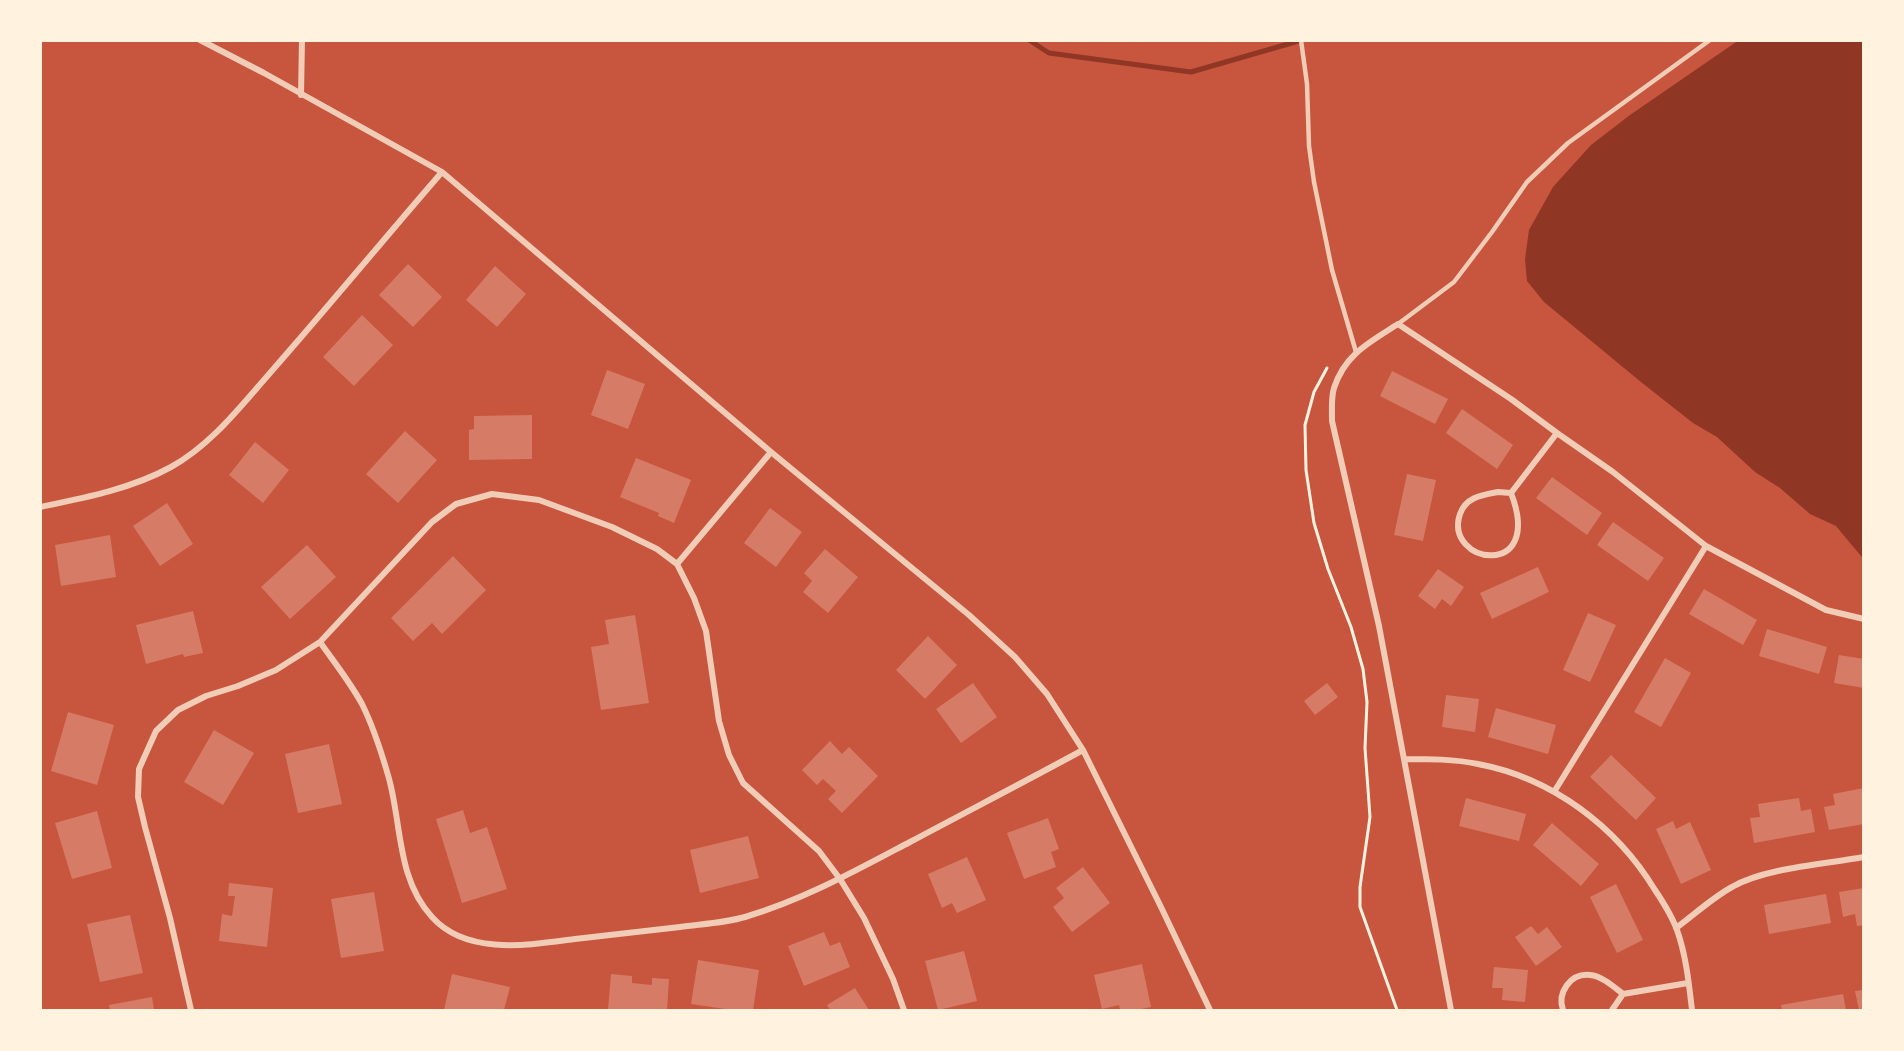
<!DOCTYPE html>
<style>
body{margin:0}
#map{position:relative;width:1904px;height:1051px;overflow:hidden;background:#c8553d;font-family:"Source Sans 3",sans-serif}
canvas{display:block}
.frame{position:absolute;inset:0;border:42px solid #fff3e0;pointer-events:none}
</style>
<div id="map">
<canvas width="1904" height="1051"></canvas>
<div class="frame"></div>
</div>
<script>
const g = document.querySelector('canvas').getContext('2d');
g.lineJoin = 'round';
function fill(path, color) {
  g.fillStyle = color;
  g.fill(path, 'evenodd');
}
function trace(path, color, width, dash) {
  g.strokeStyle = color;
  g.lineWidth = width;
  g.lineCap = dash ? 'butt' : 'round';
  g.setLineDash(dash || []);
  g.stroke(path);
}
fill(new Path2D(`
 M1739 40 1863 41V558L1861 556 1836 526 1810 514 1780 488 1755 472 1717 437 1693 423 1641 382 1544 302 1527 281 1525 259 1529 230 1553 187 1591 145 1630 115Z`), '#8f3625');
trace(new Path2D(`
 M1029 40 1049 53 1191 72 1302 40`), '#8f3625', 5);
fill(new Path2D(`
 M408 264 442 297 413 327 379 295Z
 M495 266 526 294 497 327 466 300Z
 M362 315 393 345 354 386 323 357Z
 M607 370 645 384 628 429 591 415Z
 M1392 371 1448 399 1435 424 1380 396Z
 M1462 409 1513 445 1497 469 1446 433Z
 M532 415V459L469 460V430L474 429V416Z
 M405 431 437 460 398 503 366 474Z
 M255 442 289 470 263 503 229 475Z
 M636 458 691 480 674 523 658 516 659 513 620 497Z
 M1407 474 1436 480 1423 541 1394 535Z
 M1552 477 1602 513 1587 535 1536 498Z
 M167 503 193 544 160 566 133 526Z
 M770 508 802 532 776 567 744 543Z
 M1613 522 1664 558 1648 581 1597 545Z
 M110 535 116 577 61 586 55 545Z
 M307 545 336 577 290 619 261 587Z
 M825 549 858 577 828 613 803 592 812 581 804 573Z
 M453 556 486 590 442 634 432 623 413 641 391 618Z
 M1538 567 1549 592 1492 619 1480 593Z
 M1438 569 1464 587 1451 606 1442 599 1435 609 1418 596Z
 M1704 589 1757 620 1743 645 1689 614Z
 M193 611 203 653 184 657 183 654 146 664 136 625Z
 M1588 613 1616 625 1590 682 1563 670Z
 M635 615 649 703 601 710 591 647 609 644 605 620Z
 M1767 629 1827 647 1819 674 1759 656Z
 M928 636 957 665 925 699 896 670Z
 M1839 655 1864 659V688L1834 683Z
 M1665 658 1691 673 1661 727 1634 712Z
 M973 683 997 717 961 743 936 709Z
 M1327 683 1338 697 1315 715 1304 701Z
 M1446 695 1479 699 1475 732 1442 727Z
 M1496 708 1556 725 1548 754 1488 737Z
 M68 712 114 725 97 785 51 771Z
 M214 730 254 753 223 805 184 782Z
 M830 741 842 754 849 747 878 776 842 813 828 799 836 791 823 779 817 785 802 770Z
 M329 744 342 804 298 813 285 754Z
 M1611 755 1656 798 1636 820 1590 777Z
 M1864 788V824L1829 830 1824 807 1835 805 1833 794Z
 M1466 798 1526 814 1519 841 1459 826Z
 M1799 798 1801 811 1811 809 1815 832 1754 843 1750 818 1760 817 1758 804Z
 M463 810 470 833 487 827 507 889 462 903 436 819Z
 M97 811 112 868 72 879 55 823Z
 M1048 818 1059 849 1051 852 1056 867 1024 879 1007 833Z
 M1673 821 1676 829 1690 822 1711 870 1681 884 1656 829Z
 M1552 823 1599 864 1581 886 1533 845Z
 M748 836 759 878 700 893 690 850Z
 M967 857 986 900 957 913 952 903 942 908 928 874Z
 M1083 867 1110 903 1072 932 1053 907 1064 898 1056 888Z
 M229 883 273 888 267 947 219 941 222 914 232 916 235 896H228Z
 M1616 884 1643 940 1617 953 1590 897Z
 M1864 888V925L1857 926 1855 914 1843 917 1839 892Z
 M374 892 384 951 341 958 331 899Z
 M1826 894 1831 923 1769 934 1764 905Z
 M130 915 143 973 100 982 87 924Z
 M1531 926 1538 934 1547 927 1562 947 1536 966 1515 937Z
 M824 932 830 946 840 942 850 967 804 986 788 946Z
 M964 951 977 1001 938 1010 925 961Z
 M698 960 759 970 753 1010H732L691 1004Z
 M1142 964 1151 1007 1137 1010H1120L1119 1005 1102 1009 1094 975Z
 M1494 967 1528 970 1525 1002 1502 1000 1503 988H1492Z
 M452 974 510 987 504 1010H444Z
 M611 974 632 976V983L652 985V978L669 979 667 1010H608Z
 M855 988 869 1010H830L827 1005Z
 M1864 990V1010H1859L1855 991Z
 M1843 994 1846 1010H1782L1781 1005Z
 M152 997 154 1010H110L109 1005Z`), '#d67c66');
trace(new Path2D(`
 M1327 368 1314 392 1305 425 1306 470 1314 523 1328 569 1351 627 1363 669 1367 702 1365 748 1370 817 1360 887V907L1397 1010`), '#fff3e0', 3);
trace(new Path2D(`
 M1301 40 1307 84 1309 146 1314 182 1332 270 1356 352
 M1398 324 1454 282 1492 232 1527 182 1568 143 1710 40`), '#f1ccb7', 4.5);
trace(new Path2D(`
 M200 40 264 73 442 172 771 452 969 615 1015 657 1047 694 1083 750 1161 907 1210 1010
 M301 95 302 40
 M1498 492 1511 493C1545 581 1443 564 1460 514 1466 497 1482 495 1498 492Z
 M1511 493 1557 433
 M40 507C84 498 131 489 171 467 211 445 240 407 270 373 328 307 384 239 442 172
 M677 564 771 452
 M320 642C334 662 350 682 362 704 373 726 381 751 388 775 402 822 396 878 432 917 467 956 529 945 575 939 610 935 645 931 680 927 702 924 724 923 745 917 803 900 857 870 910 842 968 811 1026 781 1083 750
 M1405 759C1429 759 1454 759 1478 764 1552 778 1616 826 1655 890 1663 902 1672 916 1677 930 1686 955 1689 984 1692 1010
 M1554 792 1706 546
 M1676 928C1695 914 1712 898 1732 887 1764 868 1826 864 1864 857
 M1623 994 1688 983
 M191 1010 170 918 145 827 138 797 139 769 156 731 178 710 206 696 238 686 276 670 320 642 432 522 456 504 492 494 539 500 612 527 657 549 677 564 694 598 706 631 719 721 729 755 743 783 819 851 840 879 864 918 893 979 904 1010
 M1451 1010 1379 626 1332 421C1332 411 1331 397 1334 388 1345 354 1370 342 1398 324L1511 399 1557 433 1613 472 1706 546 1826 610 1864 619
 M1563 1010C1557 993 1570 973 1590 975 1602 976 1614 987 1623 994L1612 1010`), '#f1ccb7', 6);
</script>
